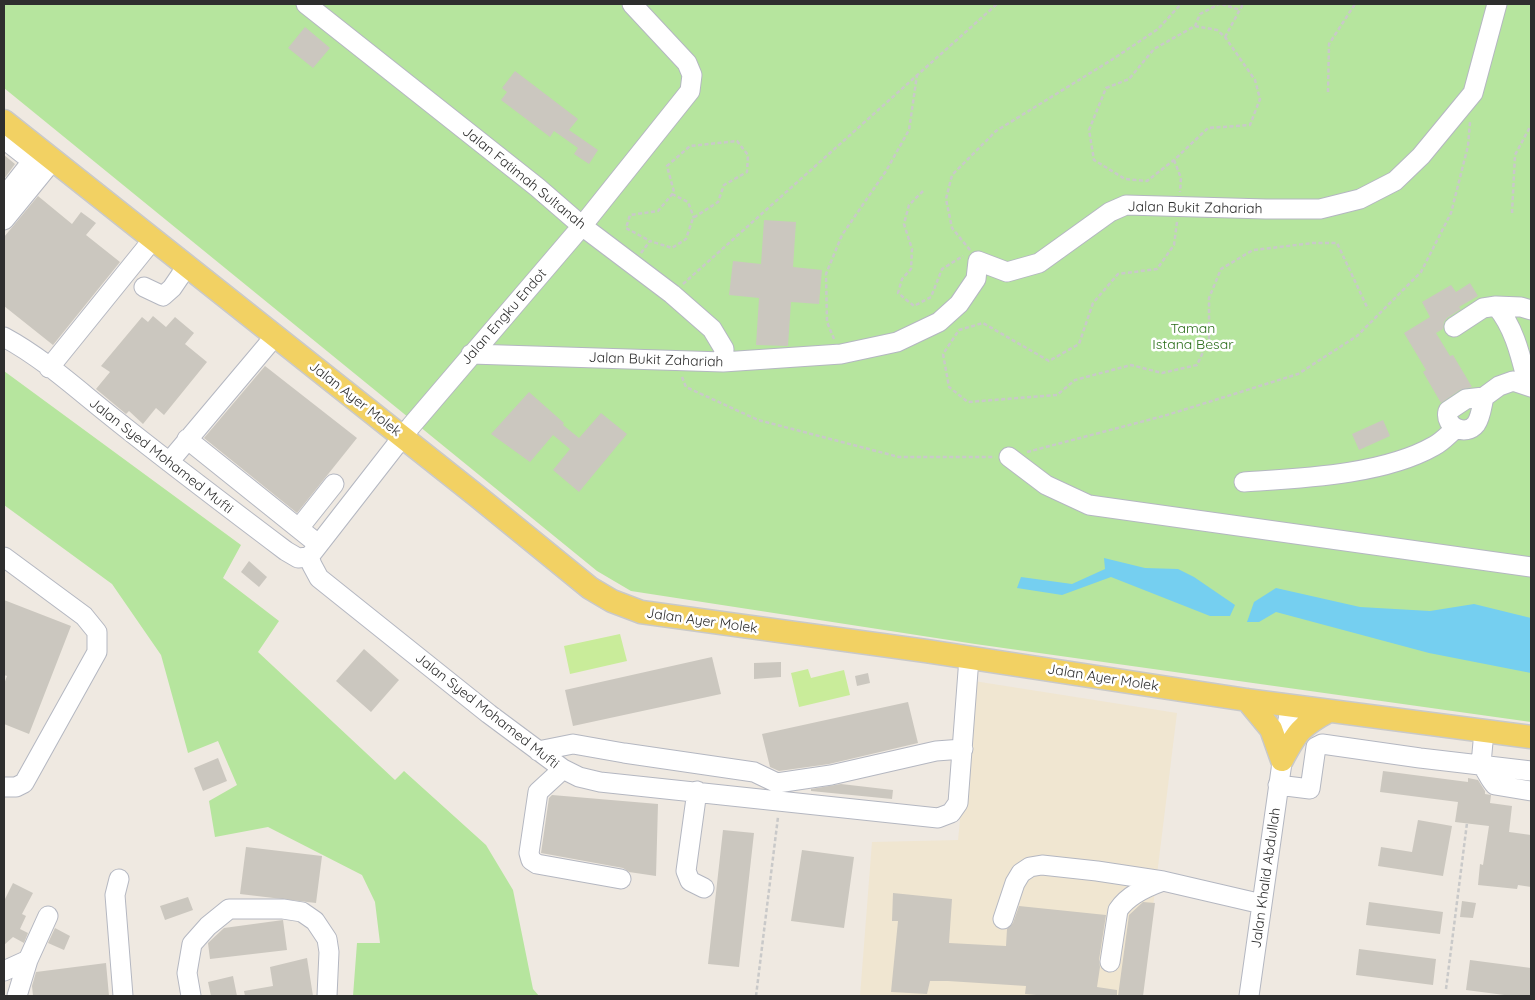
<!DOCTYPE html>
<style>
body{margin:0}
#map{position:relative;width:1535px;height:1000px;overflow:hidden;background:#efe9e1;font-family:Quicksand,sans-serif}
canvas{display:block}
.frame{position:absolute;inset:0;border:5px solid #2e2e2e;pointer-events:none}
</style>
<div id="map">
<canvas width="1535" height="1000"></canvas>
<div class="frame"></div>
</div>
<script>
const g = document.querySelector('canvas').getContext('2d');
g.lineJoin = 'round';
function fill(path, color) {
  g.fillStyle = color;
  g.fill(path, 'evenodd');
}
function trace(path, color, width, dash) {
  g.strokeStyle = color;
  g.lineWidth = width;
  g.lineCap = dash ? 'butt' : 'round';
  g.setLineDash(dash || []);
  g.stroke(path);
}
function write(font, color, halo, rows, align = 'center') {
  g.font = font + ' Quicksand,sans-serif';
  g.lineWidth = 5;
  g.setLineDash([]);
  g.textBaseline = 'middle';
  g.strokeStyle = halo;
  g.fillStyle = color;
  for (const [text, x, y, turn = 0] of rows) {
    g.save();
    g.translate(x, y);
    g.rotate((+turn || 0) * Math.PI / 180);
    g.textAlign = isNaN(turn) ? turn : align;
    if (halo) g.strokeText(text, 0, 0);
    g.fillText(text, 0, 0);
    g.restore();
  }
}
fill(new Path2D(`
 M974 681 1177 713 1142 996H860L872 842 958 840Z`), '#f0e6d1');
fill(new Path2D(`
 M4 4H1531V722L975 644 631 591 597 571 4 88Z
 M4 371 241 545 223 578 279 621 258 652 395 780 404 771 486 845 513 890 533 989 539 996H353L357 943H380L375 902 362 875 268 827 215 837 209 801 237 785 218 741 188 753 161 655 112 584 4 505Z`), '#b6e59e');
fill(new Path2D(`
 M620 634 627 661 570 674 564 646Z
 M808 669 811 678 844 670 850 695 799 707 791 673Z`), '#c9ec9a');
fill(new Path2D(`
 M1104 558 1145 568 1178 569 1194 577 1235 605 1230 616H1210L1111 577 1062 595 1017 588 1021 577 1072 584 1105 569Z
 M1276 588 1360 607 1430 611 1474 604 1531 618V673L1429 653 1276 612 1259 622H1247L1254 602Z`), '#75cff0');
fill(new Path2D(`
 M305 27 330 48 313 68 288 48Z
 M515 71 578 119 569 130 598 150 589 164 574 154 578 148 554 131 550 137 501 100 507 92 502 88Z
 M4 155 15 164 4 179Z
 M38 196 72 224 81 212 96 223 86 235 120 262 53 345 4 306V237Z
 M764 220 796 222 793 267 822 270 819 304 791 302 788 346 756 345 759 298 729 295 733 261 761 264Z
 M1470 283 1478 296 1459 307 1461 309 1447 318 1444 322 1443 329 1436 333 1450 356 1453 355 1472 387 1460 390 1441 403 1423 372 1426 370 1404 333 1430 317 1422 302 1451 285 1456 292Z
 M153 316 166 327 175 317 194 333 185 344 207 362 164 415 156 408 143 424 129 411 126 414 96 389 110 372 101 366 142 317 148 322Z
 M265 366 357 438 297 513 204 438Z
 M529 392 564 423 563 425 579 438 601 413 627 434 579 492 553 470 570 449 553 435 530 462 491 434Z
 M1383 420 1390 436 1359 450 1352 434Z
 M249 561 267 577 259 587 241 572Z
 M4 600 71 626 29 734 4 724V684L7 676 4 675Z
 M364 649 399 680 371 712 336 681Z
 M712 657 721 694 573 726 565 690Z
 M781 662V677L754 679V663Z
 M868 673 870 683 857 686 855 676Z
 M908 702 918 743 829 764 779 771 770 767 762 734Z
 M218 758 227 781 203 791 194 768Z
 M1383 771 1468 782V778L1478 780 1485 791V794L1491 795 1490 803 1512 806 1509 832 1531 835V887L1518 885 1517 889 1478 885 1480 864 1483 865 1489 826 1455 822 1458 802 1380 792Z
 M841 784 893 790 892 799 811 791V789Z
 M552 795 658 804 656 876 629 872 623 868 541 853 549 798Z
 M1418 820 1452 826 1443 876 1378 866 1381 847 1412 852Z
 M723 830 754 833 739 967 708 964Z
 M246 847 322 856 316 903 240 894Z
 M802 850 854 857 844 928 791 921Z
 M13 883 33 893 22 914 26 916 20 929 28 933 24 943 13 937 4 945V901Z
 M893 893 952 899 949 943 1006 946 1007 929 1013 923 1019 906 1106 915 1099 960 1100 967 1097 987 1117 990V996H1048L1025 994 1026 986 948 981H930L927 994 891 992 898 921H892Z
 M188 897 193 910 165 920 160 906Z
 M1462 901 1476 903 1473 918 1460 917Z
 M1143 902 1155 903 1143 996H1118L1129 915Z
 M1369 902 1443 912 1440 934 1366 925Z
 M283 920 287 950 210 959 208 943 224 928Z
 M55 928 70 936 64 950 48 943Z
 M1359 949 1436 959 1433 985 1356 975Z
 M307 958 313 996H245L244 991 273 986 270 967Z
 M1470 960 1531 968V996H1512L1466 990Z
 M106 963 109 996H33L32 986 36 972Z
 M233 976 237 996H211L208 982Z`), '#cbc7bf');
const minor = new Path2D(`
 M306 4 537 187 582 226 672 294 712 329 724 349 723 362
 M4 139 32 161
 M4 197 41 150
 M4 220 53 160
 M144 287 163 296 172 288 187 266
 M1496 306 1521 307 1531 310
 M1454 327 1483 308 1496 306C1515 328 1521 358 1528 385
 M4 337C45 359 81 393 117 421 172 465 229 508 286 551L298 558 309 557
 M471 354 723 362 841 354 897 342 939 322 959 304 976 279 978 261 1007 272 1039 263 1110 212 1126 205 1266 209H1320L1360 199 1395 181 1421 156 1473 93 1497 4
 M49 368 146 248
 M1484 397C1482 405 1481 417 1476 424 1466 437 1444 427 1448 411L1466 399 1484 397 1499 386 1513 381 1531 387
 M187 439 318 544
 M1009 457 1046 485 1089 505 1531 567
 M169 462 275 336
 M1244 482C1302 478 1383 475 1434 446 1442 442 1448 435 1455 429
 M299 528 334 484
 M4 557 84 616 97 632V652L24 783 16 787H4
 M309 557 312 565 319 578 489 714 563 769 579 777 600 782 938 818 951 813 958 803 969 658
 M309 557 411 426 582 226 690 91 692 75 687 63 632 4
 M1484 731 1481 764C1487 771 1489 779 1495 785L1531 791
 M538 751 573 744 624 753 754 772 777 783 831 775 936 751 963 749
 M563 769 538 792 529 853 531 860 537 864 621 879
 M1278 785 1310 789 1316 747 1322 744 1420 758 1531 771
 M697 791 686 871 690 881 704 888
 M119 879 115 895 123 996
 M1003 919 1015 883 1021 873 1030 867 1042 865 1097 871 1163 881 1262 904
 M1110 962 1118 910C1128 895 1146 887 1163 881
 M4 971 28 960
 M17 996 28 960 48 916
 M191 996 187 973 192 944 208 926 229 909H283L302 912 315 921 327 939 329 952 327 996
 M1249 996 1290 706`);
const major = new Path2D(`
 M4 121 477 496 590 588 612 601 641 612 926 651 1247 700 1531 737
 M1247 700 1271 729 1282 760
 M1282 760C1297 732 1301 726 1329 711`);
trace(minor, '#b4b7c1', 21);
trace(major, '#c9c9c9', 25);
trace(new Path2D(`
 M1222 4 1240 10
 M1195 26 1217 30 1225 37 1255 80 1260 99 1250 125 1208 128 1174 160 1147 181 1125 179 1094 160 1089 130 1106 88 1129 79 1154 49 1195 26 1200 14 1219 4
 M1225 37 1243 4
 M1328 92 1329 44 1355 4
 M1174 160 1181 178 1180 192
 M923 191 909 205 904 224 912 249 911 269 902 279 898 293 914 306 931 297 942 269 963 256
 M672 194 688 202 694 218
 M1512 213 1515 155 1531 125
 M1177 222 1174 245 1157 269 1118 274 1093 303 1079 344 1049 361 983 323 959 330 943 354 949 387 968 402 1057 395 1075 380 1131 365 1162 373 1197 365 1209 339V298L1221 269 1253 250 1313 243H1337L1368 309
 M970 250 952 228 946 199 952 175 996 131 1113 59 1158 29 1181 4
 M641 253 650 241 672 248 686 239 693 218 718 202 724 185 747 172 748 155 737 141 690 146 667 166 674 192 658 211 630 215 626 228 650 241
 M683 284 997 4
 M834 339 827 322 826 274 842 235 886 171 909 130 917 75
 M682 377 686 387 758 420 899 457H995
 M1027 452 1167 415 1298 374 1357 336 1421 272 1451 213 1468 146 1470 122
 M1446 989 1467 823
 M756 996 778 817`), '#c9c9c9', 2.5, [4, 2.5]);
trace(minor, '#fff', 19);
trace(major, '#f2d163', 22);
write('14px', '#2e2e2e', '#fff', [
 ["Jalan Fatimah Sultanah",524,178,39],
 ["Jalan Bukit Zahariah",1195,208,1],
 ["Jalan Engku Endot",504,317,-49],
 ["Jalan Bukit Zahariah",656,360,2],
 ["Jalan Ayer Molek",355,399,38],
 ["Jalan Syed Mohamed Mufti",161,456,38],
 ["Jalan Ayer Molek",702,621,8],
 ["Jalan Ayer Molek",1103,678,9],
 ["Jalan Syed Mohamed Mufti",487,711,38],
 ["Jalan Khalid Abdullah",1266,878,-82]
]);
write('14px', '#2c6e1b', '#fff', [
 ["Taman",1193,329],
 ["Istana Besar",1193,345]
]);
</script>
